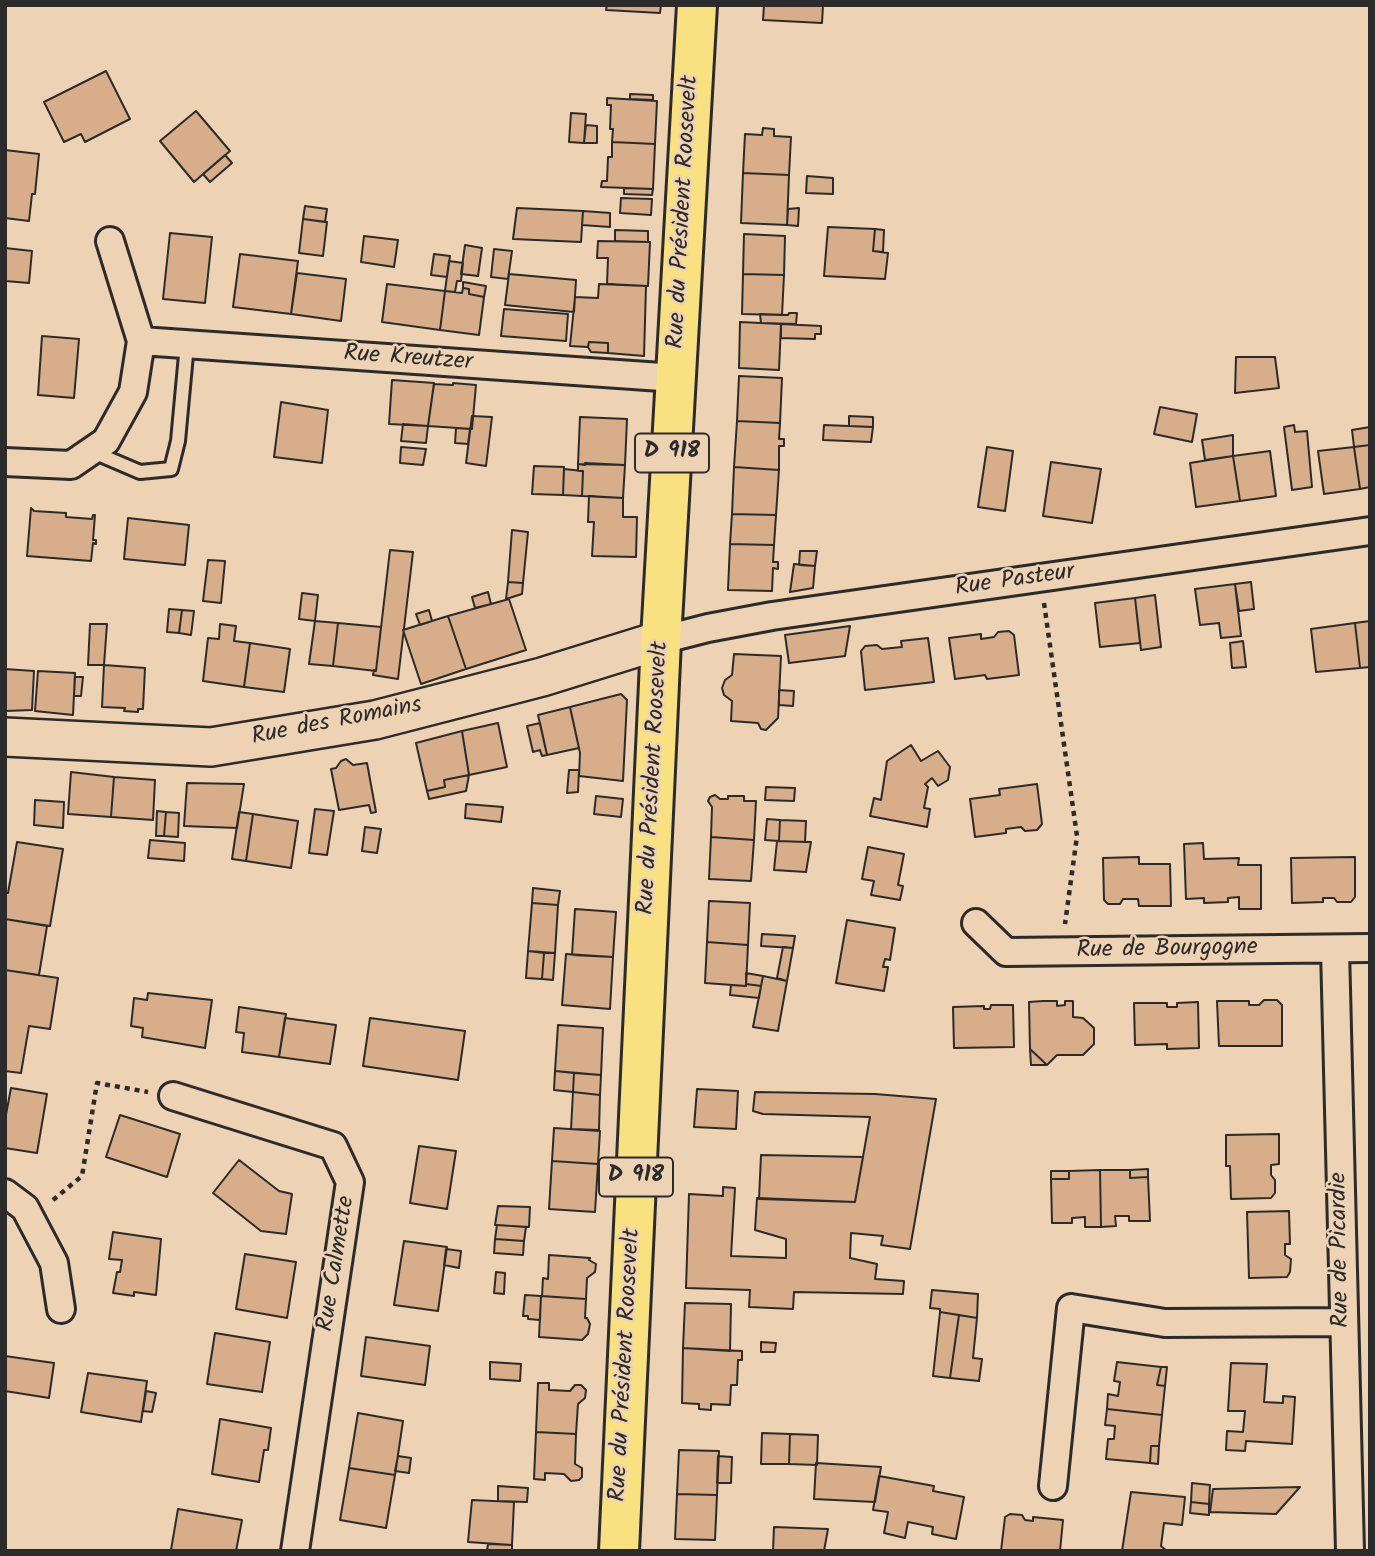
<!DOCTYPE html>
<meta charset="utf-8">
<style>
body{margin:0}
#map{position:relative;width:1375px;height:1556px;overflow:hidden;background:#edd2b4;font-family:Kalam,sans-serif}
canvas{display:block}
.frame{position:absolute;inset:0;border:7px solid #2b2b2b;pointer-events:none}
</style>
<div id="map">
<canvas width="1375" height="1556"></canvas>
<div class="frame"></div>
</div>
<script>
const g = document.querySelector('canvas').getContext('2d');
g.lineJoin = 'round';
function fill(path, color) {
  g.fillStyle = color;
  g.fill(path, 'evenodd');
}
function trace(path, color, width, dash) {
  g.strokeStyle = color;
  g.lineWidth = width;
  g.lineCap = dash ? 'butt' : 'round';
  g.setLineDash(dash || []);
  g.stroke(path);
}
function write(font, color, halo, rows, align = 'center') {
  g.font = font + ' Kalam,sans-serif';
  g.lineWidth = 5;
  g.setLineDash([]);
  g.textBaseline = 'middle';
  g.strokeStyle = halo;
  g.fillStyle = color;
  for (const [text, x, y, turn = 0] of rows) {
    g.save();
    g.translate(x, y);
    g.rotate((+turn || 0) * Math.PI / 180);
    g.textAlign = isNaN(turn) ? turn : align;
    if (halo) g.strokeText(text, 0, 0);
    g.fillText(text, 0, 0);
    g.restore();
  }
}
const building = new Path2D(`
 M607 5H661L660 13 606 10Z
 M764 5H823L822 23 763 20Z
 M106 71 130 119 85 142 81 134 64 142 44 102Z
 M630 94 653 95V100L630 99Z
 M607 98 657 101 655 144 612 142 613 129H610L611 105H607Z
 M196 111 230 151 194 182 160 141Z
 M571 113 586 114 584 143 569 142Z
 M586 125 597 126V143H584Z
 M763 128 774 129V136L791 137 789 175 743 173 745 134 762 135Z
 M612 142 655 144 653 189 601 187 602 181H607L608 157H612Z
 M5 150 39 154 35 194H32L29 221 5 218Z
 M225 155 232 163 210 182 203 174Z
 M743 173 789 175 787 225 741 223Z
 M807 176 833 178V194L806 193Z
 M624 188 653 189 652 195 624 194Z
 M621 198 652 199 651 215 620 213Z
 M305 206 327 209 325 222 303 219Z
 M517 208 583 211 581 242 513 239Z
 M799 208 798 226 787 225 788 209Z
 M583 211 610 213V227L582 225Z
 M303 219 327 222 323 256 299 253Z
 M828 227 875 229 873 251 888 253 885 279 824 276Z
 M875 229 884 230 883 252 873 251Z
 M615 230 648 231V242L615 241Z
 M170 233 212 237 205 303 163 299Z
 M744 234 785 236 784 275 743 274Z
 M364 236 398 240 394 267 361 262Z
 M598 241 650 242 648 286 607 284 608 258H597Z
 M465 245 482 248 478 276 461 274Z
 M5 248 32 251 29 283 5 281Z
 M494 249 512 251 508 279 491 277Z
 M240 254 298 261 291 314 233 307Z
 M434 254 450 256 447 277 431 275Z
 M449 261 463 263 461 281H457L455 292 445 291Z
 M297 273 346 279 341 321 291 314Z
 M509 274 576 280 574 312 505 305Z
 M743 274 784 275 782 315 742 314Z
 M463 282 486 286 484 297 469 294V289L463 288Z
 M387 284 445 291 440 330 382 322Z
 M599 284 646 286 644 356 608 353V343L589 342 588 347 570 346 575 297 598 298Z
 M463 288 469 289V294L484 297 479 335 440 330 445 291 462 293Z
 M504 309 568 314 566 341 501 336Z
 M789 313H797L796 324 761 323 760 314 788 315Z
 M740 322 781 324 779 370 739 368Z
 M781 324 821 326V334H815V339L781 338Z
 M42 336 79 339 74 398 38 395Z
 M589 342 608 343V353L591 352 588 347Z
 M1236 357H1275L1279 388 1235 393Z
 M739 376 782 378 780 423 737 421Z
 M392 380 434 383 428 426 389 424Z
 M453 383 476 385 472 429 428 426 434 384 453 385Z
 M281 402 328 410 322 463 274 457Z
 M1160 407 1197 414 1192 442 1154 434Z
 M472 416 492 417 486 466 466 463Z
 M849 416 873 417V427L849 426Z
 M580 417 627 419 625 465 578 464Z
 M737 421 780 423 779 439H784V446H779V470L734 467Z
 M403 424 428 426 426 443 401 441Z
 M824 425 873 427 871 442 823 440Z
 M1294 425 1295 432 1307 431 1312 487 1292 490 1284 427Z
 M1370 427V445L1354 447 1352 430Z
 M456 428 470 429 468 444 455 443Z
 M1233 435V456L1205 460 1202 440Z
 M1370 445V487L1360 489 1354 447Z
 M401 447 426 449 423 465 400 463Z
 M987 447 1013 451 1005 511 978 507Z
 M1354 447 1360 489 1324 494 1318 451Z
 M1270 451 1276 496 1240 501 1233 456Z
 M1233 456 1240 501 1196 507 1190 463Z
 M1051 462 1101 469 1092 523 1043 516Z
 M585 463 625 465 623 498 582 496 583 471H578V464L585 465Z
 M534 466 564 467 563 495 532 494Z
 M734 467 779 470 776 515 732 514Z
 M564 469 583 471 582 496 563 495Z
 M589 496 623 498V517H637L636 557 592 556 594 522H588Z
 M31 508 34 511 66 513V517L92 519 93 515H95L93 540H96V544L93 543 91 561 27 556Z
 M732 514 776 515 774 545 730 544Z
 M128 518 189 525 185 565 124 559Z
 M512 530 528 532 523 583 508 582Z
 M730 544 774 545 773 562H778V569L773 568 772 591 728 590Z
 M390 550 413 552 398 679 373 675 374 670 376 671Z
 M800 551H817L815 566 799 565Z
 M208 560 225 561 221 603 203 601Z
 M794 564 815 566 813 588 790 592Z
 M508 582 523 583 522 594 506 599Z
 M1251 582 1254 609 1239 611 1235 584Z
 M1235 584 1241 636 1221 638 1219 623 1200 625 1195 589Z
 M488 592 491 604 475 608 472 597Z
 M302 593 318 595 315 621 299 619Z
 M1155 595 1161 647 1141 650 1135 598Z
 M1135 598 1140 643 1100 647 1095 603Z
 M509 599 526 650 466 669 448 616Z
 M169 609 182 610 179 633 167 632Z
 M182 610 194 611 191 635 179 633Z
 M429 610 432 621 420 625 416 614Z
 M448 616 466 669 421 684 403 630Z
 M315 621 338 623 333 666 309 664Z
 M1370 621V667L1360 668 1355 623Z
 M338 623 381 627 376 671 333 666Z
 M1355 623 1360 668 1316 672 1311 629Z
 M90 624H107L104 665H88Z
 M220 624 236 626 234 641 250 643 244 687 203 681 208 638 219 639Z
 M850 626 845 656 789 663 785 635Z
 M1009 631 1014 635 1019 675 987 679 985 675 955 679 949 638 981 634V639L994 637 998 632Z
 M928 638 934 682 865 690 861 651 865 646 877 645 882 649 902 647 901 641Z
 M1243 641 1246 667 1232 668 1230 643Z
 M250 643 290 649 284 692 244 687Z
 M734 654 781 656 778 718 766 730 761 729 758 723 731 721 732 701 724 695 722 688 725 680 732 675Z
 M104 665 145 668 143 709H138V712L124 711 125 708 102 707Z
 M5 669 34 671 32 710 5 711Z
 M38 671 75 673 73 715 35 711Z
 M75 677H83L81 696H74Z
 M779 690 794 691 793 706 779 705Z
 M621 694 627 700 623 781 579 776 580 753 570 707Z
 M570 707 579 748 547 755 538 715Z
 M498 723 507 767 469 775 462 731Z
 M540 723 547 755 542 756 540 750 533 752 527 726Z
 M462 731 469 775 444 780 445 787 427 791 416 743Z
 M911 745 921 761 938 751 950 767 948 780 938 786 932 778 925 784 928 787 924 808 930 809 927 827 870 816 874 798 881 800 887 761Z
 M346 759 353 765 367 763 376 812 371 813 369 805 339 810 331 769 336 768 341 761Z
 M569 770H579L578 792 567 793Z
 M71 772 114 777 111 817 68 814Z
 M469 775 466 791 429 799 427 791 445 787 444 780Z
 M114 777 155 780 153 820 111 817Z
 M187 783 244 784 237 828 184 826Z
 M1037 784 1042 824 1037 830 1025 831 1021 827 1006 829V833L975 837 970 799 1000 795 999 789Z
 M766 787 795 788 794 801 765 800Z
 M715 795 720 799H728V796H744V801H756L754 840 711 837 712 807 708 801 710 797Z
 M596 796 623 799 621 817 594 814Z
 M35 800 64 802 63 828 34 825Z
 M466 804 503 807 501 822 465 818Z
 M315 809 334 811 327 855 309 853Z
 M157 811 166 812 164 836H156Z
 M166 812 179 813 178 837 164 836Z
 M239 812 253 814 246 861 232 859Z
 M253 814 298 821 291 868 246 861Z
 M767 819 780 820 779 841 765 840Z
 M780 820 806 821 805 842 779 841Z
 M365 827 381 829 377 853 362 851Z
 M711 837 754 840 751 881 709 879Z
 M150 840 185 843 184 861 148 858Z
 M777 841 811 842 806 872 774 870Z
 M17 842 63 849 50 926 5 919V893H8Z
 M1203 843 1204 859 1239 858 1238 865H1261V909H1239V897L1228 898V902L1204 903V898L1186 899 1184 844Z
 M868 847 904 854 898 885 903 886 900 900 871 895 874 881 862 879Z
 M1139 857V864H1170L1171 906H1139L1138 899H1123L1120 904H1108L1104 900 1103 858Z
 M1355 857V897L1351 902H1337L1334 898H1323V902L1292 903 1291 858Z
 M533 888 560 891 558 905 532 903Z
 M709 901 750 903 748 945 707 942Z
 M532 903 558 905 555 953 528 951Z
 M575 909 616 912 613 957 572 955Z
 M5 919 47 926 39 975 5 970Z
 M847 920 895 928 890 960 885 959 883 967H888L884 991 836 983Z
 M762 934 795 936 793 948 761 946Z
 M707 942 748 945 746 986 705 983Z
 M783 947 793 948 787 981 777 978Z
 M528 951 544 953 542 979 526 978Z
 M544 953H555L553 980 542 979Z
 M566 954 613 957 610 1009 562 1005Z
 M5 970 58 978 50 1029 29 1026 21 1073 5 1071Z
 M746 973 763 976 761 986 746 984Z
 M763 976 787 981 778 1031 753 1027Z
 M746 984 761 986 759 998 730 995 731 985 746 986Z
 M148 993 212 1000 205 1048 142 1037 143 1028 131 1026 134 998 147 1000Z
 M1264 1000H1277L1282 1005V1046H1219L1217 1001H1249V1005H1259Z
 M1043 1001H1057V1006L1065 1005V1001H1073V1017L1083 1018 1094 1028V1044L1083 1055H1057L1047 1065 1030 1049 1029 1002Z
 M1198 1002 1199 1048 1167 1049V1044L1135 1045 1134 1003H1167V1007H1177V1003Z
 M991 1005H1013L1014 1047 954 1048 953 1007 984 1006V1009H990Z
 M239 1007 286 1014 279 1057 242 1052 244 1033 236 1032Z
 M285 1018 336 1025 330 1064 279 1057Z
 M370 1018 465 1031 458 1080 363 1066Z
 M558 1025 603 1028 601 1075 555 1071Z
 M1030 1049 1047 1065H1031Z
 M555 1071 574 1073 573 1092 554 1090Z
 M574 1073 601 1075 600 1095 573 1092Z
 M11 1088 47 1094 37 1153 5 1148V1120Z
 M697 1089 738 1091 736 1129 694 1127Z
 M573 1092 600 1095 599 1130 571 1129Z
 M755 1092 875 1094 936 1099 910 1249 881 1245 883 1236 851 1233 850 1258 877 1264 875 1279 904 1281 903 1294 794 1292 793 1309 749 1307 750 1290 686 1288 689 1194 723 1196V1187L735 1188 731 1256 786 1258V1239L755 1230 757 1198 855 1202 870 1117 763 1114 753 1111Z
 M120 1115 180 1134 167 1177 106 1157Z
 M554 1128 600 1131 598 1164 552 1161Z
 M1279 1134V1164L1271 1165V1175L1275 1180V1193L1271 1198 1231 1199 1230 1166H1226V1135Z
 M419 1146 456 1151 447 1209 410 1203Z
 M761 1155 863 1157 855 1202 759 1199Z
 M239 1160 279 1191 292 1194 286 1234 261 1231 213 1193Z
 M552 1161 598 1164 595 1212 549 1209Z
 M1148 1169V1177L1130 1178V1170Z
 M1100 1170 1101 1227H1085V1217L1072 1218V1223H1052L1051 1179H1069V1171Z
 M1100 1170H1130V1178L1148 1177 1150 1221H1129V1216H1115L1116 1226 1101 1227Z
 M1051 1171H1069V1179H1051Z
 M498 1206 530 1207 529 1227 495 1225Z
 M1289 1211 1290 1244H1285V1255L1291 1259 1290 1272 1287 1277 1249 1278 1247 1212Z
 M497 1225 526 1227 524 1241 495 1239Z
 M113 1232 161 1239 156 1295 134 1292V1296L113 1293 117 1272H120L122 1260 109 1259Z
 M495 1239 524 1241 523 1255 494 1253Z
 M404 1241 447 1247 438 1311 394 1305Z
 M446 1249 461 1251 459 1268 444 1265Z
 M245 1254 296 1262 287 1318 236 1309Z
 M549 1255 590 1258 589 1260 596 1264 595 1272 587 1278 586 1299 542 1296 543 1278 548 1279Z
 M496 1272 505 1273 504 1294 494 1293Z
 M932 1290 978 1294 977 1318 940 1312V1309L930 1308Z
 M525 1295 541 1296 540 1320 528 1319V1316H523Z
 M541 1296 586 1299 585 1318H587L590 1324 588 1334 582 1340 539 1337Z
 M685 1303 731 1304 730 1351 683 1348Z
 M940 1312 959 1315 950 1378 933 1376Z
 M959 1315 977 1318 973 1358 982 1359 979 1381 950 1378Z
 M215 1333 270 1342 262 1392 207 1384Z
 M366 1337 430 1346 425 1385 361 1376Z
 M761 1342 776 1343 775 1352H761Z
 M683 1348 742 1351V1360H738L737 1385H731L730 1405 711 1404V1410L699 1409V1404L682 1403Z
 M5 1356 54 1363 49 1398 5 1391Z
 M490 1362 521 1364 520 1381 490 1379Z
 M1117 1362 1161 1367 1157 1385 1165 1386 1162 1415 1107 1409 1108 1394 1118 1396 1120 1382 1114 1381Z
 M1231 1363 1267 1364 1264 1402 1283 1403V1396L1295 1397 1292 1444 1246 1441 1245 1451 1226 1450 1227 1431 1243 1432 1245 1411H1228Z
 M1161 1367H1167L1165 1386 1157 1385Z
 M88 1373 147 1381 141 1422 81 1412Z
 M538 1383H549V1390L570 1391 575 1385H581L586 1390 585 1398 578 1404 576 1434 536 1432Z
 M146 1391 156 1393 152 1412 143 1411Z
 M1107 1409 1162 1415 1159 1446H1151L1150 1463 1106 1459 1108 1439H1114L1115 1426 1105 1425Z
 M358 1413 403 1421 395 1475 349 1468Z
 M220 1419 271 1428 268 1450H264L259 1482 212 1474Z
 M536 1432 576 1434 575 1464 582 1468V1477L579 1480 571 1481 564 1474 545 1473V1480L534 1479Z
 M762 1433 790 1434 789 1464H761Z
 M790 1434 818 1435 817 1465 789 1464Z
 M1151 1446H1159L1158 1464 1150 1463Z
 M679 1450 719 1451 717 1495 677 1494Z
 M398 1456 411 1458 409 1473 395 1471Z
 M718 1456 732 1457 731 1483H717Z
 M816 1463 881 1467 875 1502 814 1499Z
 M349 1468 395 1475 386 1528 340 1520Z
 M879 1476 934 1486 933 1491 964 1497 956 1539 932 1534 933 1527 908 1522 905 1538 884 1533 888 1512 873 1510Z
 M1192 1483 1210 1485 1209 1504 1191 1502Z
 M498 1486 528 1488 527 1502 498 1501Z
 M1300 1487 1276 1514 1210 1512 1213 1489Z
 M1131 1492 1185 1497 1182 1525 1164 1523 1161 1546 1167 1551H1122Z
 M677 1494 717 1495 715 1540 675 1539Z
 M472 1500 514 1502 512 1545 468 1542Z
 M1191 1502 1209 1504V1515L1190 1513Z
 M178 1509 242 1520 236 1551 171 1550Z
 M1010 1514 1022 1515 1025 1520 1033 1521V1517L1063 1520 1060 1551H1001L1005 1517Z
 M774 1527 828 1529 824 1551H773Z
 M488 1544 512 1545V1551H487Z`);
fill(building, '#d7ae89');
trace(building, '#2b2b2b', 2);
const lane = new Path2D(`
 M91 451 140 472 171 469 178 441 187 344`);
const street = new Path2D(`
 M141 341 676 378
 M5 462 71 465 106 441 133 392 141 341 110 241
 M661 640 708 628 772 616 1370 531
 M976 923 1006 952 1370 948
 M1335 949 1350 1551
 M173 1096 333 1146 350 1182 295 1551
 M5 1193 25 1208 54 1263 61 1309
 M1053 1486 1071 1308 1165 1323 1344 1322`);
const secondary = new Path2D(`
 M5 737 211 747 375 720 542 677 661 640`);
const primary = new Path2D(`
 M619 1551 661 640 697 5`);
trace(lane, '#2b2b2b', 18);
trace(street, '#2b2b2b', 32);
trace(secondary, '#2b2b2b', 42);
trace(primary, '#2b2b2b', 44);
trace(new Path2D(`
 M1044 603 1077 836 1065 924
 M53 1200 82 1176 97 1083 148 1092`), '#2b2b2b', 4.5, [5, 5]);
trace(lane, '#edd2b4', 12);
trace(street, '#edd2b4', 26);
trace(secondary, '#edd2b4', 37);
trace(primary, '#f9e181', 38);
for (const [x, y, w] of [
 [672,453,74],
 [636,1177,74]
]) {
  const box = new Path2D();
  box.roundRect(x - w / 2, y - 19.5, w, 39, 5);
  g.fillStyle = '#edd2b4';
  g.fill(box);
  trace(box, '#2b2b2b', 2);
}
write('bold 23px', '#2b2b2b', null, [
 ["D 918",672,453],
 ["D 918",636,1177]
]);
write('24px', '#2b2b2b', '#edd2b4', [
 ["Rue du Président Roosevelt",685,212,-87],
 ["Rue Kreutzer",408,360,4],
 ["Rue Pasteur",1015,582,-8],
 ["Rue des Romains",337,723,-11],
 ["Rue du Président Roosevelt",655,778,-87],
 ["Rue de Bourgogne",1167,951,-1],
 ["Rue de Picardie",1342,1250,-91],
 ["Rue Calmette",338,1264,-81],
 ["Rue du Président Roosevelt",627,1365,-87]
]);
</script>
